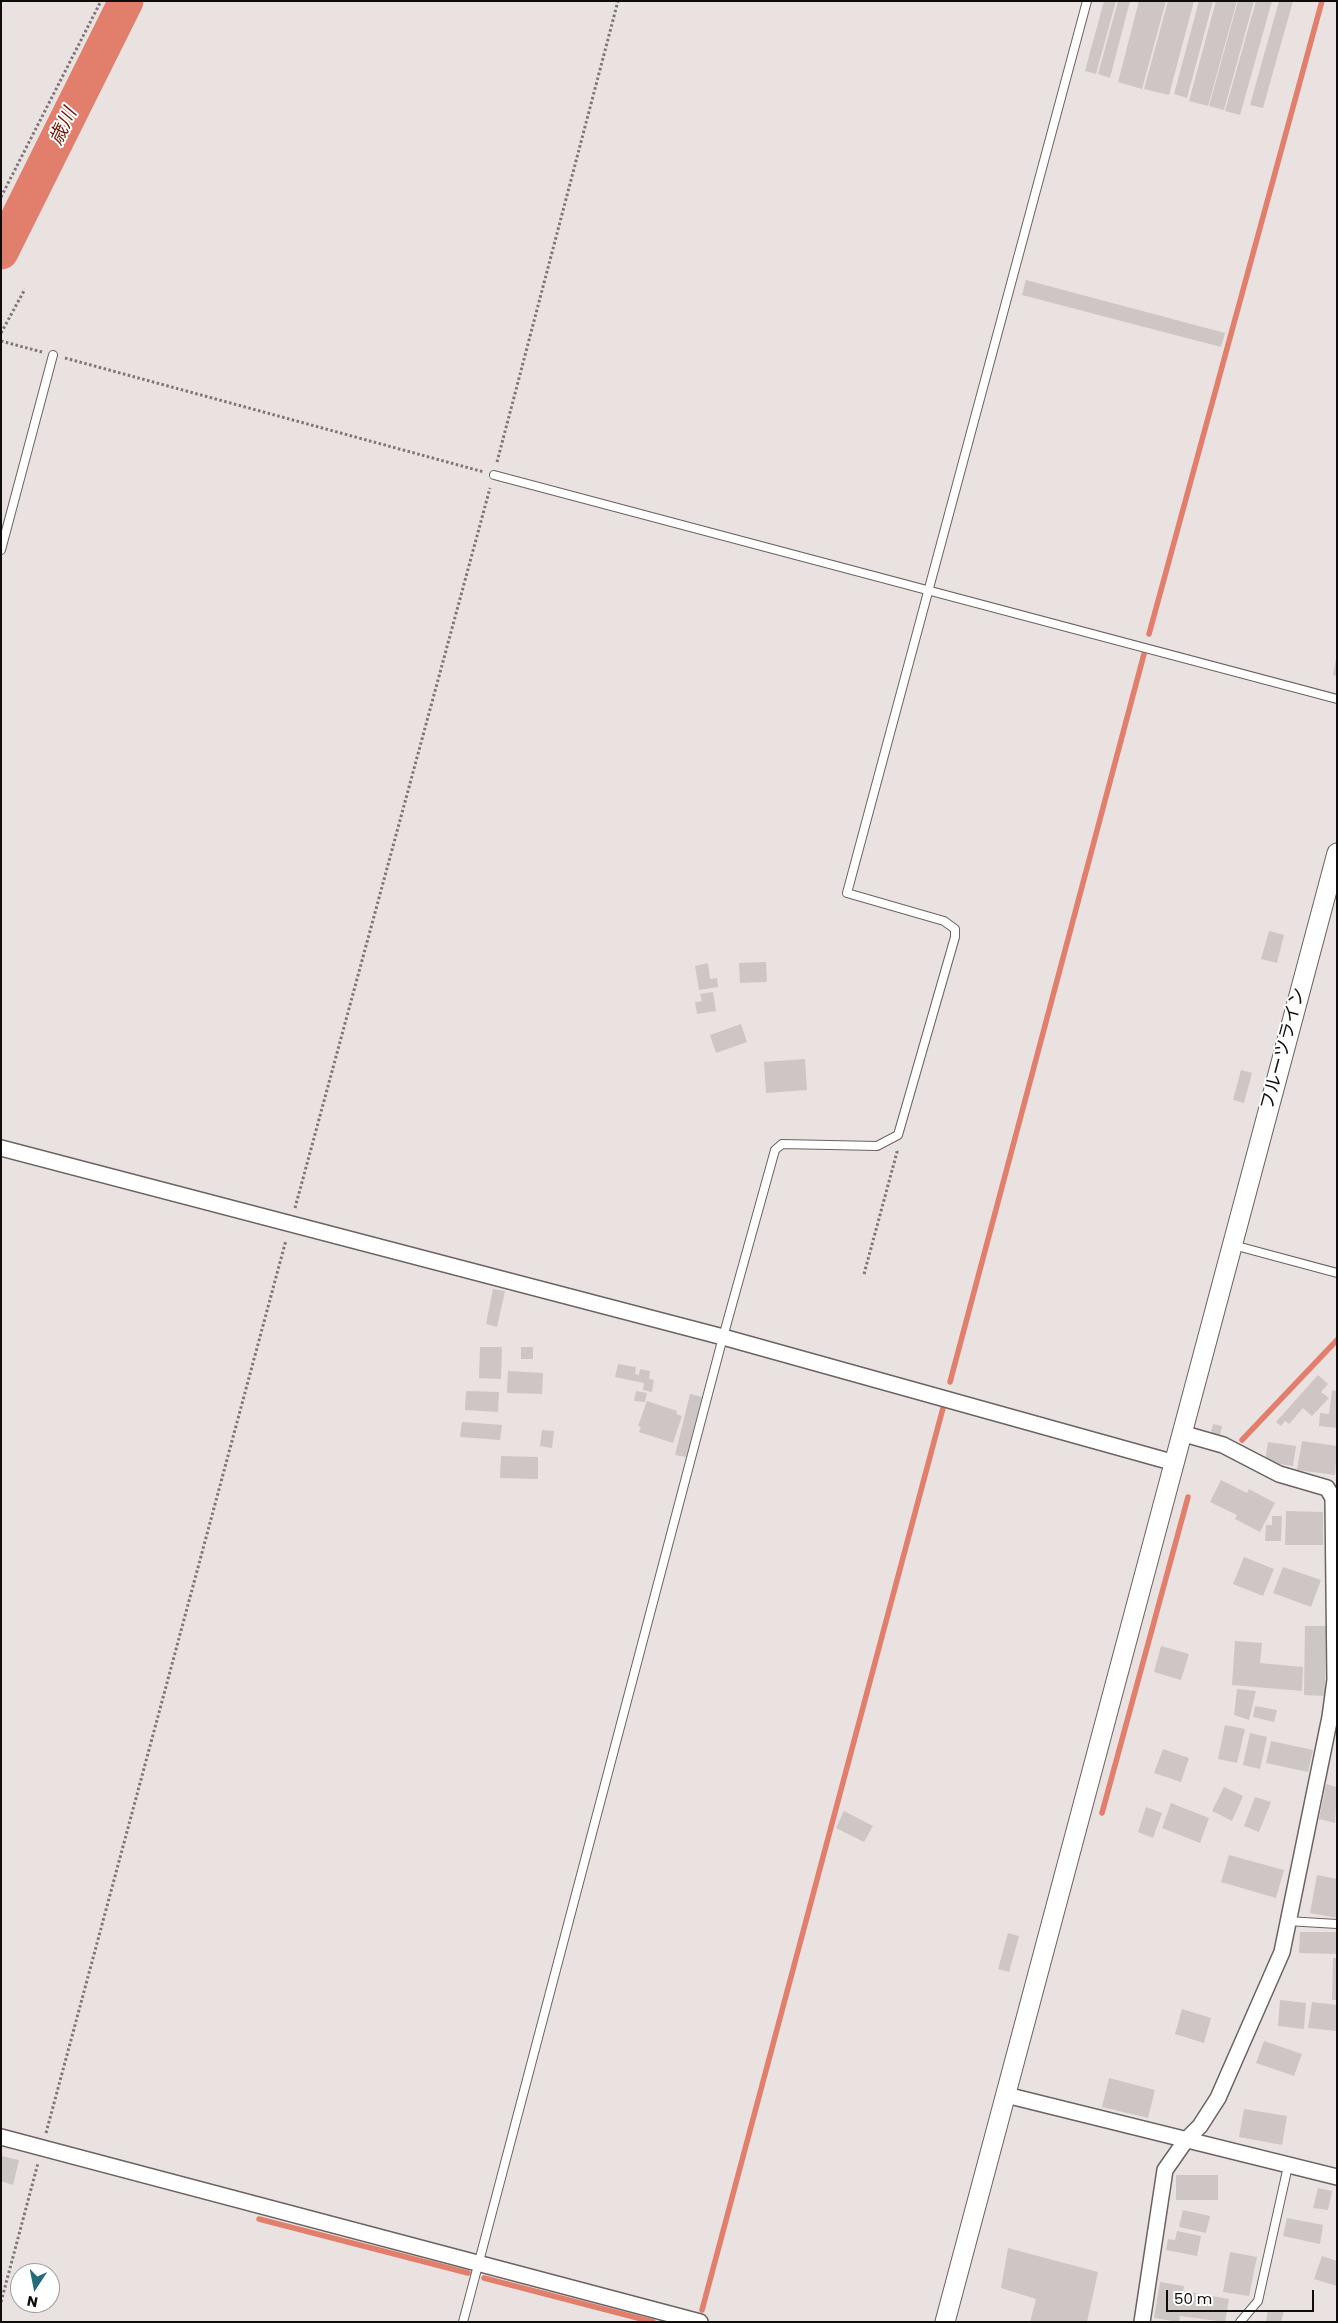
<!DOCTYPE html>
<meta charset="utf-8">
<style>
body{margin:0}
#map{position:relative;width:1338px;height:2323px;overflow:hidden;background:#eae2e1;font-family:Poppins,sans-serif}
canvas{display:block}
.frame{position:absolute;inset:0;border:2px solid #0f0c0c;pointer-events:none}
.north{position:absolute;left:10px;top:2263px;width:50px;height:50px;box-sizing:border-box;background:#fff;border:1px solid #9f9e9e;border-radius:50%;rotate:191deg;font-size:14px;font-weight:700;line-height:20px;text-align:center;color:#0f0c0c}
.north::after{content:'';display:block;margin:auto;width:18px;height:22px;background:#236b78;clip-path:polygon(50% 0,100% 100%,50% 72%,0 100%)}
.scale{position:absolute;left:1166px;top:2290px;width:148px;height:22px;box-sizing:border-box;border:2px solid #0f0c0c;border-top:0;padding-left:6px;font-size:15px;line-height:18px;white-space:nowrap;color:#0f0c0c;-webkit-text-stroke:4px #fff;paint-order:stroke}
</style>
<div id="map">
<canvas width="1338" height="2323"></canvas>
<div class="frame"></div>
<div class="north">N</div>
<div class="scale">50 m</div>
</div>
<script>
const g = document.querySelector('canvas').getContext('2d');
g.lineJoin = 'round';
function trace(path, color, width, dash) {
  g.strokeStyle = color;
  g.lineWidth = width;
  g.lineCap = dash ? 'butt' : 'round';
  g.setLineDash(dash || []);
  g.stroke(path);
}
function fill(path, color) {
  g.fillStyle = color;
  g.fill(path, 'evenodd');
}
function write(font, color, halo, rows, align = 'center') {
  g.font = font + ' Poppins,"Noto Sans JP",sans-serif';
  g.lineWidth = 4;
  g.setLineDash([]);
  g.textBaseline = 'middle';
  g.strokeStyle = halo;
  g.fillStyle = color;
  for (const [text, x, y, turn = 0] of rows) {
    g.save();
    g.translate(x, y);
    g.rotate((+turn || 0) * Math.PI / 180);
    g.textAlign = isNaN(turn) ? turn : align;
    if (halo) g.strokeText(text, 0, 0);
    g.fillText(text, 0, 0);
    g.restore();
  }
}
trace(new Path2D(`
 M1149 634 1322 1
 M950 1382 1144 654
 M1242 1440 1337 1340
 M1102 1813 1188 1497
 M259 2219 468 2273
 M484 2278 653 2322
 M702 2310 943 1408`), '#e17f6c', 5.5);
trace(new Path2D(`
 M1 252 126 1`), '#e17f6c', 35);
fill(new Path2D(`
 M1104 1H1116L1096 74 1085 71Z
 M1118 1H1130L1110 78 1098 74Z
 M1139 1H1166L1142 89 1118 82Z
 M1168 1H1194L1169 95 1144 89Z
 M1199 1H1213L1187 98 1174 94Z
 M1216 1H1237L1208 106 1189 101Z
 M1238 1H1254L1224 110 1209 106Z
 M1256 1H1272L1240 115 1225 111Z
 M1279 1H1293L1263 108 1250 105Z
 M1026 280 1225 333 1221 347 1022 295Z
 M1336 659H1337V676L1333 675Z
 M1269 931 1284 935 1277 963 1261 959Z
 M766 962 767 982 740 983 739 963Z
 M708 963 710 979 717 978 718 987 699 990 695 966Z
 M713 992 716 1011 697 1014 695 1002 702 1001 700 994Z
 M741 1024 747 1042 716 1053 710 1035Z
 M805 1059 807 1090 766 1093 764 1062Z
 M1241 1070 1252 1073 1244 1103 1233 1100Z
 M493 1289 505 1291 497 1327 486 1324Z
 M480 1347H502L501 1379 479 1378Z
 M521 1347H533V1359H521Z
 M618 1364 636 1367 635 1374 639 1375 640 1369 650 1371 649 1379 654 1380 652 1392 643 1390 644 1383 615 1377Z
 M508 1371 543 1373 542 1394 507 1393Z
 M1318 1375 1328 1384 1321 1392 1329 1398 1312 1416 1303 1408 1289 1424 1285 1421 1281 1426 1276 1422Z
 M1332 1390 1337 1391V1428L1319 1426 1320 1413 1329 1414Z
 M466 1391 499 1392 498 1412 465 1410Z
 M636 1391 647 1393 645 1402 634 1401Z
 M690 1394 702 1397 686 1457 675 1455Z
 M647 1401 677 1411 676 1414 682 1416 673 1443 639 1432 641 1427 638 1426Z
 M462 1422 502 1425 500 1440 460 1437Z
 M1213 1424 1222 1426 1220 1435 1211 1433Z
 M542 1430 554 1431 552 1448 540 1446Z
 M1302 1441 1337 1446 1335 1475 1297 1470Z
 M1268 1442 1296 1446 1293 1466 1265 1462Z
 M501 1456 538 1457V1479L500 1478Z
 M1221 1480 1247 1493 1249 1489 1275 1503 1260 1532 1235 1519 1237 1515 1210 1502Z
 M1286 1511 1323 1512V1545H1285Z
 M1272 1516H1282L1281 1541H1265L1266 1525H1272Z
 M1244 1557 1274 1569 1263 1596 1233 1584Z
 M1283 1567 1321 1580 1311 1607 1273 1593Z
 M1305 1626H1326L1325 1696 1304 1695Z
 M1235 1641 1262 1643 1260 1663 1303 1667 1302 1691 1232 1685Z
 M1161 1646 1189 1654 1181 1680 1154 1672Z
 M1237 1689 1256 1691 1249 1720 1234 1715Z
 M1255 1706 1277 1710 1274 1722 1253 1717Z
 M1225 1725 1245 1729 1237 1763 1218 1759Z
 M1250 1733 1267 1737 1260 1769 1243 1765Z
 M1271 1741 1313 1750 1308 1772 1266 1763Z
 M1163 1749 1189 1758 1181 1782 1154 1773Z
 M1326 1784 1337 1787 1335 1823 1319 1819Z
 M1224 1787 1243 1796 1232 1821 1212 1811Z
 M1255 1797 1271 1802 1259 1832 1244 1826Z
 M1171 1803 1209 1818 1200 1843 1162 1828Z
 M1146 1807 1162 1813 1153 1838 1138 1832Z
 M844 1811 873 1826 864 1842 836 1828Z
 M1229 1855 1284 1870 1276 1898 1221 1882Z
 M1317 1875 1337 1879V1918L1310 1913Z
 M1300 1932H1337V1954L1299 1953Z
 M1008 1933 1019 1936 1009 1972 998 1969Z
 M1333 1958H1337V2000H1332Z
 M1280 2000 1306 2003 1304 2029 1278 2026Z
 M1312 2002 1337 2005V2031L1308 2028Z
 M1182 2009 1211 2018 1204 2043 1175 2034Z
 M1264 2041 1302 2054 1294 2076 1256 2063Z
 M1109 2078 1155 2090 1148 2118 1102 2107Z
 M1244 2109 1287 2116 1282 2145 1239 2137Z
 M1 2156 19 2160 13 2185 1 2181Z
 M1176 2175H1218V2200H1176Z
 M1318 2188 1332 2191 1328 2210 1313 2208Z
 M1183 2210 1210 2216 1206 2233 1179 2227Z
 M1287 2218 1323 2225 1320 2244 1283 2236Z
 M1177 2231 1201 2236 1197 2256 1166 2250 1168 2239 1175 2240Z
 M1008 2248 1098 2272 1087 2322H1030L1036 2299 1001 2288Z
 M1230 2252 1257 2257 1249 2296 1223 2292Z
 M1322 2256 1337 2261V2286L1314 2279Z
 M1160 2282 1184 2286 1183 2291 1229 2299 1225 2322 1180 2316 1179 2322 1154 2318Z
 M1268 2310 1284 2311 1281 2322H1266Z`), '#cdc6c4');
const service = new Path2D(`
 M494 475 1337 699
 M1 550 53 355
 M1233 1245 1337 1273
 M1287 1921 1337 1924
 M463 2322 723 1337 775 1150 782 1144 877 1146 898 1135 955 937V929L944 921 847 893 1087 1
 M1240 2322 1258 2301 1288 2166`);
const minor = new Path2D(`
 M1 1148 723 1337 1175 1463
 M1006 2095 1337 2177
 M1 2137 700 2322
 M1142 2322 1165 2170 1186 2140 1200 2126 1218 2098 1282 1952 1330 1717 1335 1680 1333 1498 1327 1488 1279 1474 1223 1445 1181 1433`);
const tertiary = new Path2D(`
 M945 2322 1337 853`);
trace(service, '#6a6362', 10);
trace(minor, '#6a6362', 18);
trace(tertiary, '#6a6362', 21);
trace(new Path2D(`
 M1 197 101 1
 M1 333 25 289
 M1 341 42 352
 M65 358 484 472
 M497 462 618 1
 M295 1208 490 488
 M864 1274 897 1152 896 1149
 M46 2133 286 1240
 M1 2302 38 2163`), '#7c7676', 3, [2.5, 2.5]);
trace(service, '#fff', 8);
trace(minor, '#fff', 15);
trace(tertiary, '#fff', 19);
write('18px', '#0f0c0c', '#fff', [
 ["フルーツライン",1284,1049,-75]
]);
write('italic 19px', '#6c1406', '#fff', [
 ["歳川",64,127,-64]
]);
</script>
